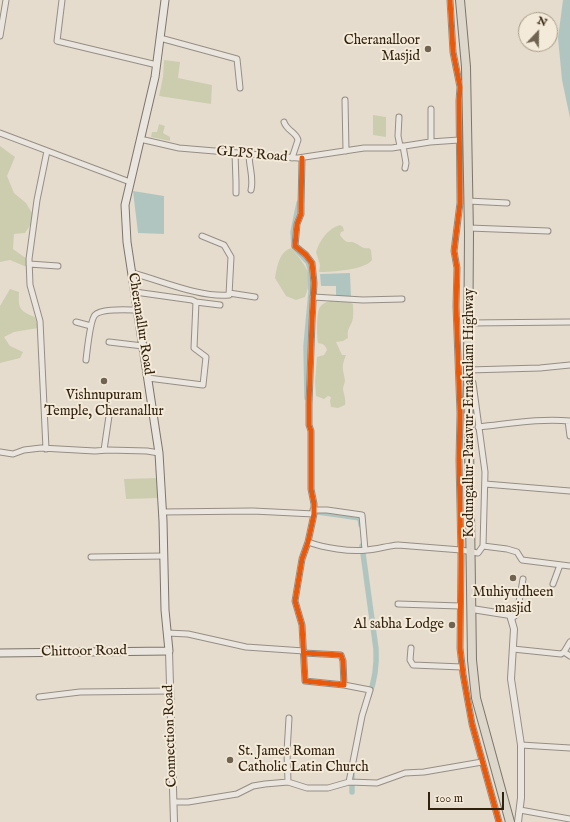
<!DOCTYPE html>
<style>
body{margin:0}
#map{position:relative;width:570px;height:822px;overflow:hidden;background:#e5dcce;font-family:"IM FELL English",serif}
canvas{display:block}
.north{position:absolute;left:518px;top:12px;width:40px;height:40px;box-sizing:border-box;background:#f4ead9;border:1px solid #a69a87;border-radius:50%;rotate:22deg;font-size:11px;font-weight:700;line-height:16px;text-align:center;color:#31220d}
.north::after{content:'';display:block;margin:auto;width:14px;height:18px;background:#706351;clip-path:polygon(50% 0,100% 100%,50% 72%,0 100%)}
.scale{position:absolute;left:428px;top:792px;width:76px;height:18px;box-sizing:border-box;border:2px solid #31220d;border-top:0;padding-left:5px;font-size:12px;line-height:14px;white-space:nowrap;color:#31220d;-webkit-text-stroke:3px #f4ead9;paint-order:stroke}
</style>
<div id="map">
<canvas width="570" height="822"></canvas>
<div class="north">N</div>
<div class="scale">100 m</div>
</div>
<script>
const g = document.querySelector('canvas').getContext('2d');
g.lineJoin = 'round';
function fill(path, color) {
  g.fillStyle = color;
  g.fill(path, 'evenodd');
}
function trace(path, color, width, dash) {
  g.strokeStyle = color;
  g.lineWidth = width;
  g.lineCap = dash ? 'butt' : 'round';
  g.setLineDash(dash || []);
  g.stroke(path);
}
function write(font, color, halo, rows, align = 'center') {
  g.font = font + ' "IM FELL English",serif';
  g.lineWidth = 4;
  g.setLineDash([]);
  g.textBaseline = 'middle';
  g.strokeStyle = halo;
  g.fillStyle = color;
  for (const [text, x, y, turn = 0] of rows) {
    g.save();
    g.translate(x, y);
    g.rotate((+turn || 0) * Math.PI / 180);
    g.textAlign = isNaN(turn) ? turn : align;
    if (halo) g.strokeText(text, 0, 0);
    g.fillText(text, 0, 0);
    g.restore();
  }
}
fill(new Path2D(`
 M164 60 180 62 178 78 212 85 211 104 159 96 163 77Z
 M373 115 386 117V137L373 135Z
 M159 124 165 126 163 133 170 137V141L151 137 152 132H157Z
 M0 146 15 157 7 176 14 193 26 203 35 218 25 233 14 234 13 249 27 259 29 268 10 260 0 262Z
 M340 225 343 227 344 231 341 232 340 235C349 247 348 239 357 244 361 246 362 249 369 248L371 250 372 260C365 270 332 272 319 272L320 265 316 252C320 240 327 229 340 225Z
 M291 248C305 265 315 274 305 297L296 300 286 296 275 278C277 267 279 252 291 248Z
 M10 289 19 292C18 309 20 311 35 317L38 328 14 332 4 337 10 346 23 352 20 358 0 363V306Z
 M331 300 350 302 353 304C353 310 354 316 352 322 349 329 347 329 348 338L343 341 336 342 342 355H346C341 368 343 368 345 380 345 383 343 386 343 389 344 395 346 399 345 405L338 408 331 407 330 401 331 397 328 396 324 399 316 396 315 382 317 357 324 355 327 350C325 345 324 344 318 343 317 336 316 313 320 307 323 303 327 302 331 300Z
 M157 478 159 498 126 499 124 479Z`), '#cccdaf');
fill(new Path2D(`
 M563 0H570V118L562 80 558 38Z
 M133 191 164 196V234L138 233Z
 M350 273 351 298 336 299V286H321L320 274Z`), '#b1c5c0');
trace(new Path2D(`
 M299 203 293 232 294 247 308 262 310 268 311 292 306 346 307 398
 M318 512 360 518 361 525
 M362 546 376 649C377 666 375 680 369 696
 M352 792V770`), '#b1c5c0', 5.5);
const minor = new Path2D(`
 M62 0 57 41 157 65
 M450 0 453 52 460 87 459 101 460 203 454 251 457 268 456 306 460 413 459 460 461 556 460 648 463 674 472 724 499 822
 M0 36 6 0
 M160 38 237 59 240 88
 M345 100 346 151
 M431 109V142
 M399 117 398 136 400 146
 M284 122C287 131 296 132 298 140L292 158
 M0 133 130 182
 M140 139 179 148 298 158 364 148H392L430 142 459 140
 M403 146 406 163 405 168
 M235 153 236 182V193
 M249 154C249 167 254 178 251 190
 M302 158 301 206V214L297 224 295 246 306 255 312 263 314 283 312 322 309 404V425L311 431V489L314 504V514L308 542 302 559 295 601 302 625 305 681 344 685 343 661 341 655 304 653
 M468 201 507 203
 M469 228 548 231
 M29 264 58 266
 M132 273C160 280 200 298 229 295L231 257 224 245 202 236
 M135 292 192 300 196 302 194 348 206 357 203 385 148 378
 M229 293 255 297
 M313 297 363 300 402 299
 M196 302 220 305
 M76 322 91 326
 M469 323 570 322
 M109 342 143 346
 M86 360C87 352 90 320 95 315 101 308 128 310 138 310
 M468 370 540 368 570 365
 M568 421 570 436
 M478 427C509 424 539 418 570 421
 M46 449 40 321 30 285 29 259 37 200 47 151
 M104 450 109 416 107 407
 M0 452 13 454 24 450 41 448 95 451 108 450 147 451 159 453
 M485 484 570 491
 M313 510H327L362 515 365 550
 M162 512 253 511 314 514
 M308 542C324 548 350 552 367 550 378 549 387 546 398 545L461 550 478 553 483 546 485 472 473 383 469 376
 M483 546 507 549 517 552 522 560 570 566
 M91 557 164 556
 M553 584 560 565
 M398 604 460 606
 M511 619 517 614 523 579
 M167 633 188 634 246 647 304 651
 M411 648 410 660 413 665 462 667
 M513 649 561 654 564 652 570 642
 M564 652 570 656
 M344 685 370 690 362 716 349 782
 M39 697 80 692 170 691
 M521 745 570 748
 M288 782 287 752 289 718
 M174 802H188L237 794 253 786 265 784 288 782 307 788H328L349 782 377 783 405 773 424 772 482 762
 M520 810 570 819`);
const tertiary = new Path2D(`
 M472 609 510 615 514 629 511 679 521 745V798L518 822
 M169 651 174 822`);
const secondary = new Path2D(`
 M0 653 169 651 165 610 163 521 159 453 127 242 125 205 155 77 165 0`);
const trunk = new Path2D(`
 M460 0 466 67 469 234 468 370 472 660 476 698 510 822`);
trace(minor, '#958e84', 7);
trace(tertiary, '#958e84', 8);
trace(secondary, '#7b756a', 9);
trace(trunk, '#7b756a', 10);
trace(minor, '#eae6df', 5);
trace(tertiary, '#eae6df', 6);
trace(secondary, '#eae6df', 7);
trace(trunk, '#ddd6ca', 8);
trace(new Path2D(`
 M450 0 453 52 460 87 459 101 460 203 454 251 457 268 456 306 460 413 459 460 461 556 460 648 463 674 472 724 499 822
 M302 158 301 206V214L297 224 295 246 306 255 312 263 314 283 312 322 309 404V425L311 431V489L314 504V514L308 542 302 559 295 601 302 625 305 681 344 685 343 661 341 655 304 653`), '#e8590c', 5);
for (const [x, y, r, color] of [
 [428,49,4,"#706351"],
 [104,381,4,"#706351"],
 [513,578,4,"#706351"],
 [452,625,4,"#706351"],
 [230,760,4,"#706351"]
]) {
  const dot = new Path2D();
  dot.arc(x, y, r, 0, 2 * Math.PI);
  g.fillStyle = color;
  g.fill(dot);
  trace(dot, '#f4ead9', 1.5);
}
write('14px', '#31220d', '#f4ead9', [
 ["Cheranalloor",420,41],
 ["Masjid",420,57],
 ["Vishnupuram",104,396,"center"],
 ["Temple, Cheranallur",104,412,"center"],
 ["Muhiyudheen",513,593,"center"],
 ["masjid",513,609,"center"],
 ["Al sabha Lodge",444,625],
 ["St. James Roman",238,752,"left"],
 ["Catholic Latin Church",238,768,"left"]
], 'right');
write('14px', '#31220d', '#f4ead9', [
 ["GLPS Road",252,155,5],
 ["Cheranallur Road",140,324,81],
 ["Kodungallur-Paravur-Ernakulam Highway",470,413,-90],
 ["Chittoor Road",84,652,-1],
 ["Connection Road",171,736,-92]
]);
</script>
